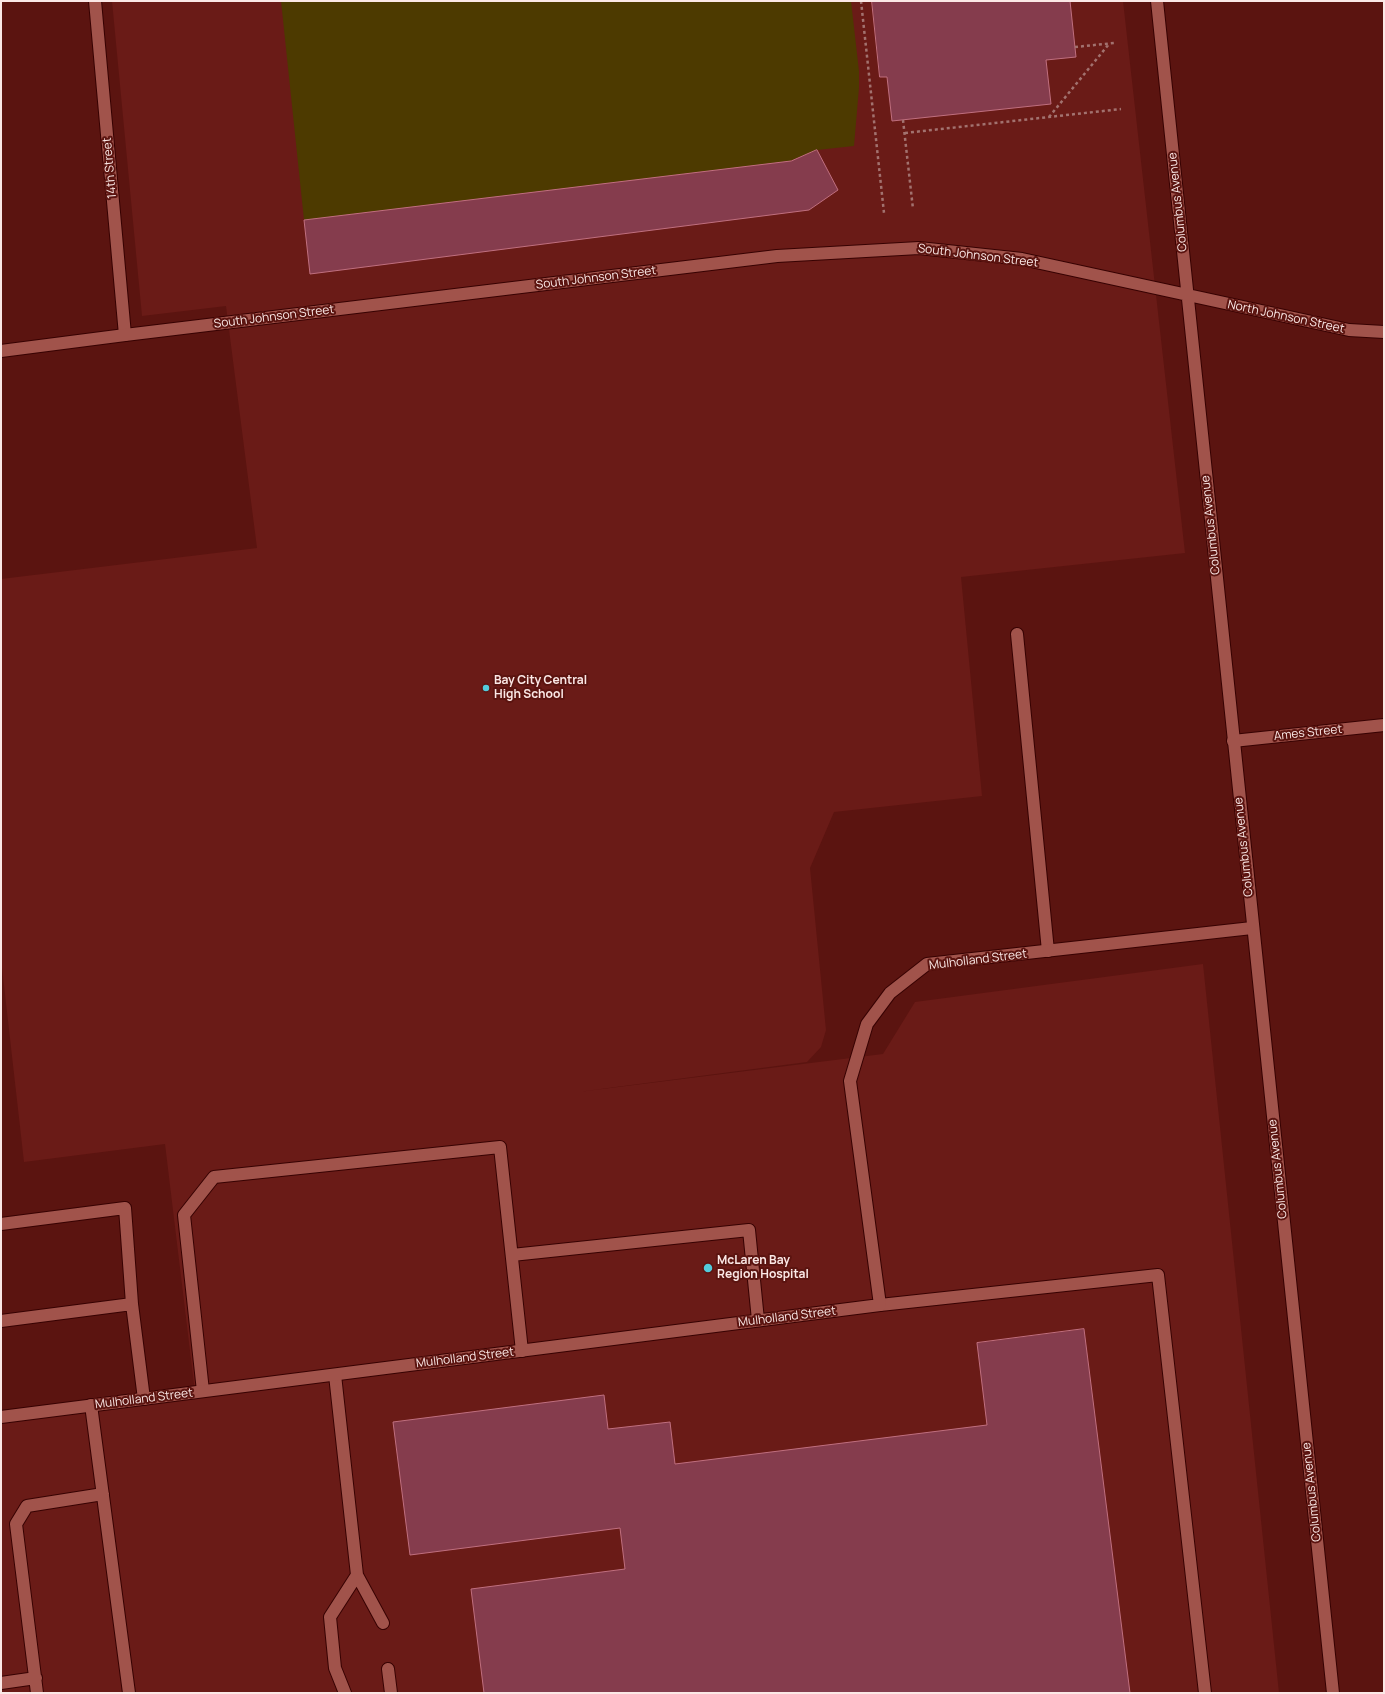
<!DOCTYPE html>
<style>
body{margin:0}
#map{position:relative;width:1385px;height:1694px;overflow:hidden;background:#5b1410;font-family:Manrope,sans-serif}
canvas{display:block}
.frame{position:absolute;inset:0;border:2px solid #fbe8e6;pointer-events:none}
</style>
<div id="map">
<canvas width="1385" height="1694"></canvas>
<div class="frame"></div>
</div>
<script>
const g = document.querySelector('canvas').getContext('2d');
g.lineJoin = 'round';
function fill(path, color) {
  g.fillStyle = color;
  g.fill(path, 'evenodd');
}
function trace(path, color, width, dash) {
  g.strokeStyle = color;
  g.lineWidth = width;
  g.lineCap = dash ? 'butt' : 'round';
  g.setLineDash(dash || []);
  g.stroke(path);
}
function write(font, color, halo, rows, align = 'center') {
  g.font = font + ' Manrope,sans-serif';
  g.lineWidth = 4;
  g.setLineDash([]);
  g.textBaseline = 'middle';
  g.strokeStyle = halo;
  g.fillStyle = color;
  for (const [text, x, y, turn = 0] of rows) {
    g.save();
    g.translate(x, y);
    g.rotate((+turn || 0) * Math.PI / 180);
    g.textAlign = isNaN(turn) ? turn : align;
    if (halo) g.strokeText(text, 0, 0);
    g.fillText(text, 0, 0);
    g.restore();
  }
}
fill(new Path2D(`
 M112 1H1123L1185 553 961 577 982 796 834 812 810 868 826 1030 821 1047 807 1062 578 1092 883 1054 915 1002 1203 964 1279 1693H1V1422L195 1392 165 1144 24 1162 1 959V579L257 548 226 306 142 316Z`), '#6a1b17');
fill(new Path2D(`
 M281 1H851L859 71V88L854 146 817 150 790 161 304 220Z`), '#4d3a00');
const building = new Path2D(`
 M872 1H1070L1076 57 1046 60 1051 104 892 121 887 77H880Z
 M817 150 838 190 809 210 310 274 304 220 791 161Z
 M1084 1329 1130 1693H484L471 1589 625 1569 620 1528 410 1555 393 1422 604 1395 608 1429 670 1422 675 1464 987 1425 977 1343Z`);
fill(building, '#853c4d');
trace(building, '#c06f7f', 1);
const lane = new Path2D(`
 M1017 634 1048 951
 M1 1224 125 1208 132 1304 144 1399
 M512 1255 749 1230 758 1320
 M880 1305 1158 1275 1205 1693
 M1 1321 132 1304
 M335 1375 357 1575 330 1617 335 1668 345 1693
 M203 1391 184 1215 214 1177 500 1147 522 1351
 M91 1405 129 1693
 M357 1575 383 1623
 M388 1669 391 1693
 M1 1683 36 1678
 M37 1693 16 1524 27 1506 103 1494`);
const street = new Path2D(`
 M95 1 125 335
 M1233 741 1384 725
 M1 1417 880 1305 850 1081 867 1024 890 993 927 964 1252 928`);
const secondary = new Path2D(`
 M1157 1C1215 565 1273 1129 1333 1693
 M1 351 125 335 777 256 919 248 1022 259 1349 330 1384 332`);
trace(lane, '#370202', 14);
trace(street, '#370202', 14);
trace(secondary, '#370202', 14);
trace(new Path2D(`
 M861 1 884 213
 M1075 47 1114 43
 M1049 117 1109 44
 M903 120 913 209
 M905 133 1121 109`), '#a2726f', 2.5, [3, 3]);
trace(lane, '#a1534b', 12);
trace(street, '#a1534b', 12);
trace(secondary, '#a1534b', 12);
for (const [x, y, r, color] of [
 [486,688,4,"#53cbdb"],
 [708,1268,5,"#53cbdb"]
]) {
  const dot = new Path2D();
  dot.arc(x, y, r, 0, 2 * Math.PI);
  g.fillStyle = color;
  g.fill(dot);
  trace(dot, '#5b1410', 1.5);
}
write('12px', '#fbe8e6', '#5b1410', [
 ["14th Street",110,168,-95],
 ["Columbus Avenue",1178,202,-96],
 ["South Johnson Street",978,256,7],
 ["South Johnson Street",596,278,-7],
 ["South Johnson Street",274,317,-7],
 ["North Johnson Street",1286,317,12],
 ["Columbus Avenue",1211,525,-96],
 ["Ames Street",1308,733,-6],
 ["Columbus Avenue",1244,847,-96],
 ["Mulholland Street",978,960,-7],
 ["Columbus Avenue",1278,1169,-96],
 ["Mulholland Street",787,1317,-7],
 ["Mulholland Street",465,1358,-7],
 ["Mulholland Street",144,1399,-7],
 ["Columbus Avenue",1312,1492,-96]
]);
write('bold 12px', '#fbe8e6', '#5b1410', [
 ["Bay City Central",494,681],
 ["High School",494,695],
 ["McLaren Bay",717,1261],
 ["Region Hospital",717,1275]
], 'left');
</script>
